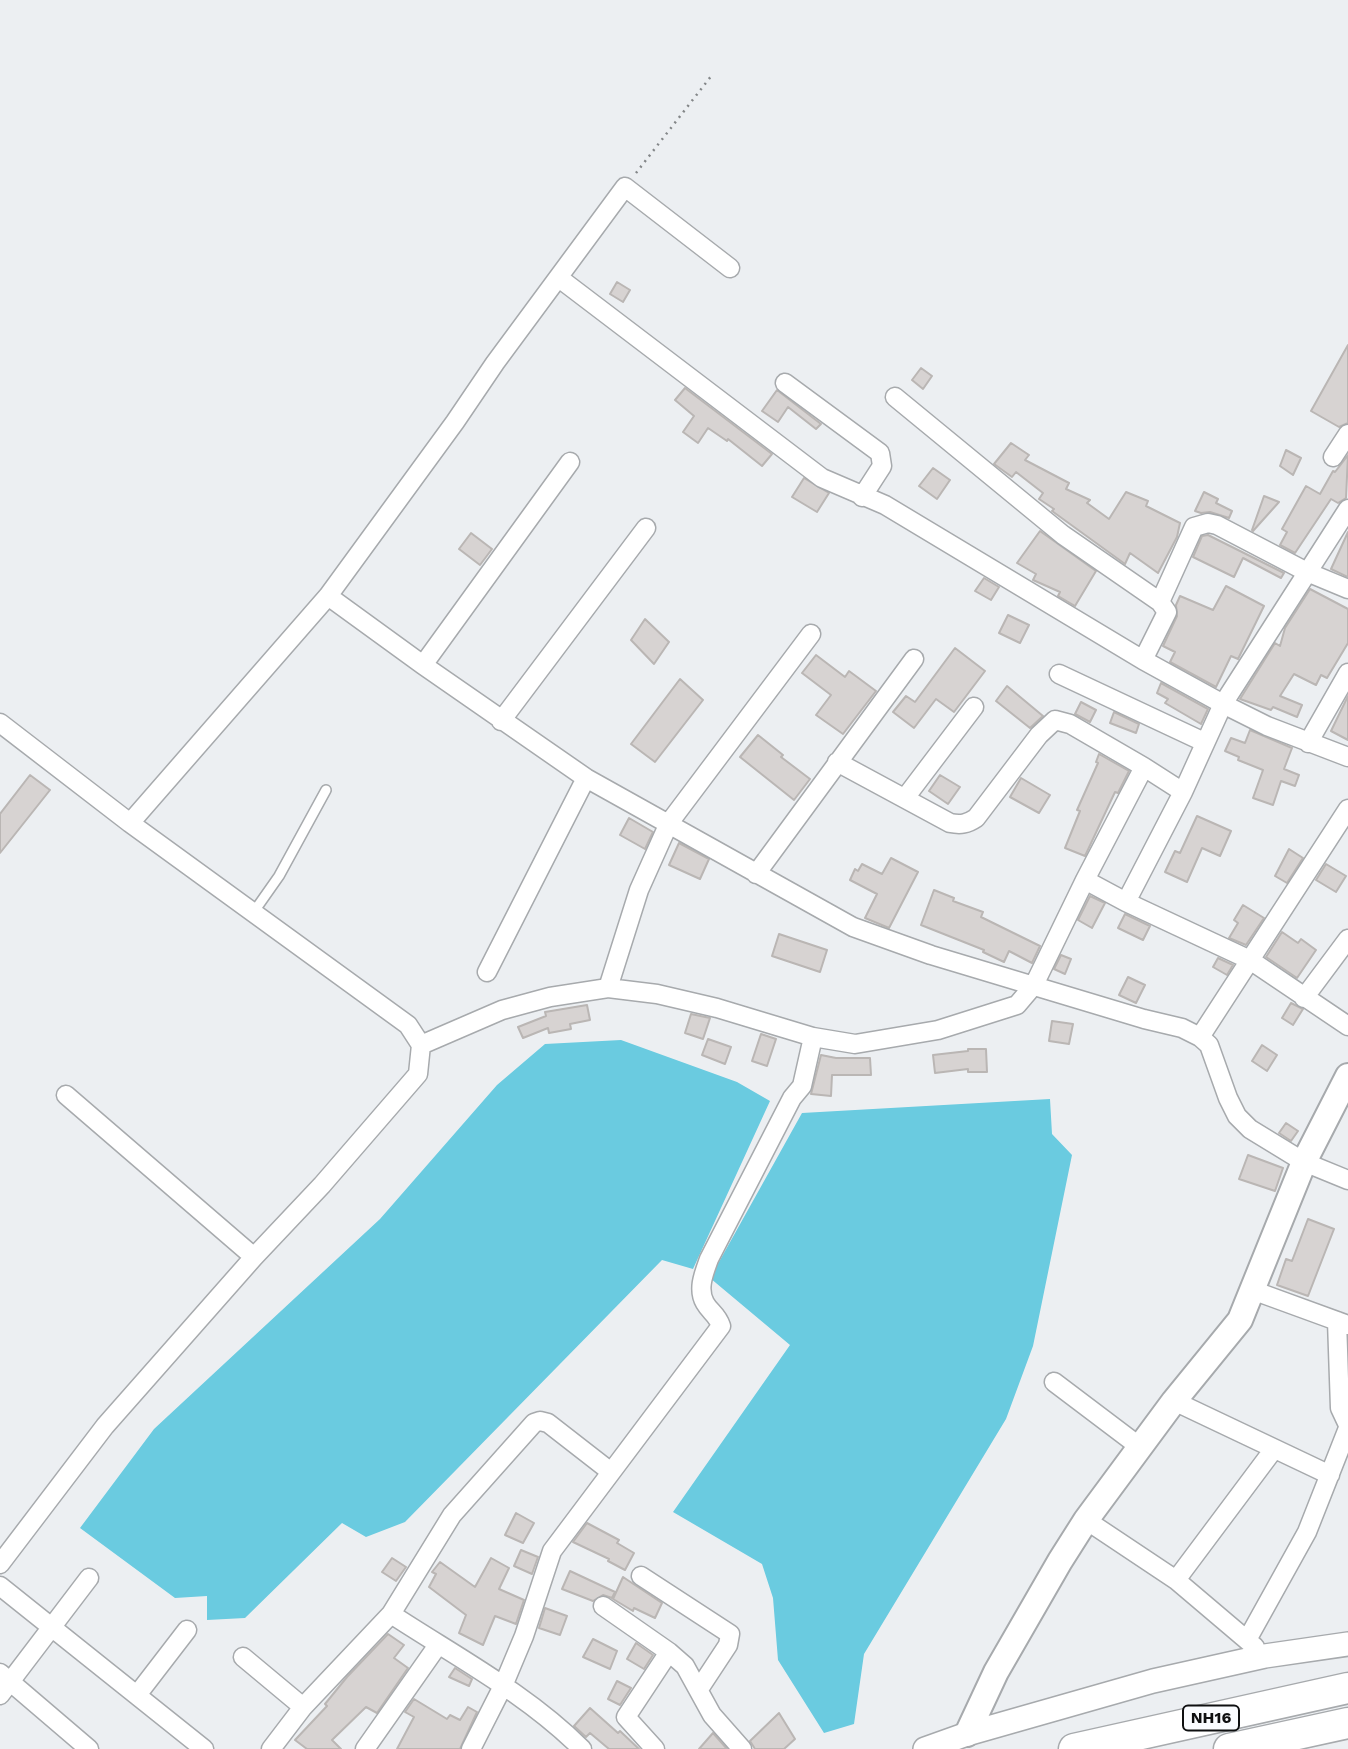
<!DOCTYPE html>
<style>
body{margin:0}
canvas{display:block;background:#eceff2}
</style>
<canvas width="1348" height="1749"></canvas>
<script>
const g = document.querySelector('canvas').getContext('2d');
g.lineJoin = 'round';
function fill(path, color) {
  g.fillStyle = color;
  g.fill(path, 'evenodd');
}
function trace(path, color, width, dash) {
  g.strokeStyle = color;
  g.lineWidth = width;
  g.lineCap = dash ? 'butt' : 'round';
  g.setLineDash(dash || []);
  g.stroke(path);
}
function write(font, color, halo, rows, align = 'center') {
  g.font = font + ' "Work Sans",sans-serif';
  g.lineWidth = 7;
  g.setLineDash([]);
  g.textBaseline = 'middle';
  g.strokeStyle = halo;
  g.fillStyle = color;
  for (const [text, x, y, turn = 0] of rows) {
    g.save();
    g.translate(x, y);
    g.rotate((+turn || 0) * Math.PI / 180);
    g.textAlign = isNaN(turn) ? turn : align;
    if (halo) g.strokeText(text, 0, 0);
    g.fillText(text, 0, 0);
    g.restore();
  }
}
fill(new Path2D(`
 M621 1040 737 1082 770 1101 693 1269 662 1260 405 1522 366 1537 342 1523 245 1618 207 1620V1596L175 1598 80 1528 154 1429 380 1219 497 1085 545 1044Z
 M1050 1099 1052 1134 1072 1155 1033 1346 1006 1419 864 1654 854 1724 824 1733 778 1660 773 1598 762 1564 673 1512 790 1345 710 1278 802 1113Z`), '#6acbe0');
const building = new Path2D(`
 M617 282 630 290 623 302 610 294Z
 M1348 345V423L1339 427 1311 411Z
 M921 368 932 376 923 389 912 380Z
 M685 388 772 454 762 466 728 439 727 441 708 428 698 443 683 432 694 416 675 400Z
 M777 390 821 424 816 429 788 407 778 422 762 411Z
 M1011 443 1029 455 1025 460 1069 483 1066 489 1090 500 1087 503 1109 519 1126 492 1148 501 1146 506 1180 523 1177 537 1158 573 1130 553 1125 564 1052 511 1054 509 1039 499 1043 493 1016 472 1012 477 994 464Z
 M1286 450 1301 458 1293 475 1280 466Z
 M1348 455 1346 498 1338 503 1331 499 1295 553 1280 545 1287 532 1282 529 1306 486 1320 494 1333 471 1335 472Z
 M933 468 950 480 937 499 919 486Z
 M804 478 829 493 817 512 792 497Z
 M1204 492 1218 499 1216 503 1232 511 1229 518 1210 512 1201 513 1195 511Z
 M1264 496 1279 502 1253 531 1252 530Z
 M1040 531 1096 571 1075 606 1058 596 1060 592 1033 580 1036 574 1017 563Z
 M1348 532V577L1331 569Z
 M471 533 492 549 480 565 459 549Z
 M1208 535 1284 573 1281 578 1243 558 1234 577 1193 557 1202 536Z
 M984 578 999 587 991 600 975 591Z
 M1226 586 1264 606 1238 659 1231 656 1216 687 1170 662 1175 652 1163 646 1177 616 1176 605 1180 596 1213 610Z
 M1310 589 1348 609V643L1327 678 1321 675 1316 685 1294 674 1280 696 1302 705 1297 717 1273 707 1271 710 1240 699 1275 643 1280 646 1285 628Z
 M1008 615 1029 625 1020 643 999 633Z
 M645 619 669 642 654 664 631 640Z
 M955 648 985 671 954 712 936 699 914 728 893 712 906 696 915 702Z
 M816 655 845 677 849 671 876 691 843 734 816 715 831 695 802 673Z
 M680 679 703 700 655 762 631 744Z
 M1161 683 1208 709 1201 724 1165 703 1168 699 1157 693Z
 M1007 686 1043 716 1030 728 996 701Z
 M1348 696V740L1331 731Z
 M1081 702 1096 710 1090 722 1075 714Z
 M1114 712 1139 724 1136 733 1110 723Z
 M1250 730 1292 748 1284 769 1299 775 1295 786 1281 781 1273 805 1253 798 1263 770 1238 760 1239 757 1225 751 1231 738 1245 743Z
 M758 735 783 755 781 757 810 779 794 800 740 757Z
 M1099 754 1129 771 1118 793 1115 792 1085 856 1065 848 1080 811 1077 810 1098 763 1096 762Z
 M30 775 50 790 0 853V814Z
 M940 775 960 787 948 804 929 791Z
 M1021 778 1050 795 1039 813 1010 797Z
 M1197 816 1231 831 1220 856 1202 848 1187 882 1165 872 1175 851 1180 853Z
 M629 818 653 832 645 849 620 835Z
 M679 843 709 859 700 879 669 865Z
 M1289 849 1303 858 1287 883 1275 876Z
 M891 858 918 872 889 928 865 918 877 894 850 880 855 869 858 871 862 864 882 874Z
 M1326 864 1346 876 1336 892 1316 880Z
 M934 890 954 898 953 901 983 912 981 917 1040 946 1032 963 1009 951 1004 962 983 952 984 950 921 925Z
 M1090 896 1105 903 1092 928 1078 920Z
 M1243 905 1264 918 1246 945 1229 938 1238 923 1234 920Z
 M1125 914 1150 926 1143 940 1118 928Z
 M1282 932 1298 943 1301 939 1316 950 1297 978 1266 957Z
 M779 934 827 950 820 972 772 956Z
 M1061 955 1071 959 1065 974 1054 969Z
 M1218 958 1233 965 1227 975 1213 967Z
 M1128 977 1145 985 1136 1003 1119 995Z
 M1291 1003 1303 1009 1293 1025 1282 1018Z
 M587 1005 590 1020 570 1024 571 1029 549 1033 548 1028 523 1038 518 1027 546 1016 545 1012Z
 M691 1014 710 1018 703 1039 685 1033Z
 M1052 1021 1073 1024 1069 1044 1049 1041Z
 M761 1034 776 1039 767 1066 752 1061Z
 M708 1039 731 1047 725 1064 702 1055Z
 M1262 1045 1277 1055 1267 1071 1252 1061Z
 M968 1049H986L987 1072H968V1069L935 1073 933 1055 968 1051Z
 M821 1055 836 1058H870L871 1075H832L831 1096 811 1094Z
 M1286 1123 1298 1131 1291 1141 1279 1133Z
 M1248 1155 1283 1168 1275 1191 1239 1179Z
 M1308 1219 1334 1229 1308 1296 1277 1285 1286 1259 1292 1261Z
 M516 1513 534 1523 523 1543 505 1535Z
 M587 1523 619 1540 617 1543 634 1553 625 1570 608 1561 609 1559 573 1542Z
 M521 1550 538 1557 532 1574 514 1566Z
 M392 1558 406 1567 396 1581 382 1572Z
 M491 1558 509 1568 499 1589 524 1600 516 1624 495 1616 483 1645 459 1633 466 1615 429 1587 436 1574 432 1572 440 1562 475 1587Z
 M570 1571 615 1592 612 1598 603 1595 593 1601 562 1589Z
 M623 1577 662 1603 655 1618 634 1608 633 1611 613 1599Z
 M545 1608 567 1616 560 1635 539 1628Z
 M388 1634 404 1645 394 1658 408 1668 377 1713 366 1707 332 1740 341 1749H307L295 1740 327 1706 325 1704 347 1677Z
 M593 1639 617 1651 610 1669 583 1657Z
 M636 1643 653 1655 644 1669 627 1659Z
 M455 1668 472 1679 469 1686 449 1677Z
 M617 1681 631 1688 620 1705 608 1699Z
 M414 1699 447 1719 450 1715 460 1720 468 1707 477 1712 460 1749H397L414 1717 405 1712Z
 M590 1708 618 1733 620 1731 639 1749H609L590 1733 586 1737 574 1726Z
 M779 1713 795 1739 784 1749H755L750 1741Z
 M713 1733 727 1749H699Z`);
fill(building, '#d7d3d2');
trace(building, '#bab6b4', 2);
const service = new Path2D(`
 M253 913 279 876 326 790`);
const minor = new Path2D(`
 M559 278 822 478 885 505 1143 660 1223 704 1267 726 1348 757
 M785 383 880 453 882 466 862 497
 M895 397 1063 535 1160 602 1167 612 1143 660
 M1333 457 1348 434
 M328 596 423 665 586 778 853 927 931 955 1144 1019 1182 1028 1200 1037 1209 1045 1228 1098 1237 1116 1250 1129 1304 1162 1348 1180
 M1160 602 1194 527 1208 523 1217 525 1307 572 1348 589
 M423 665 570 462
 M1059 674 1204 742
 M501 721 646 528
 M0 723 130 823 408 1025 421 1045 418 1074 322 1185 254 1257 105 1426 0 1564
 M1308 743 1348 673
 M837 762 950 823C961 825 967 824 976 818L1039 735 1055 720 1070 724 1144 767
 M905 798 974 707
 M130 823 328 596 455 422 495 363 625 187 730 268
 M756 874 914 659
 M1085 880 1126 902 1250 960 1348 1026
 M1126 902 1183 792 1223 704 1348 509
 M487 972 586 778
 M608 988 639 890 669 823 811 634
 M1304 998 1348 939
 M1200 1037 1348 809
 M421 1045 502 1010 550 997 608 988 657 994 717 1008 813 1037 855 1044 938 1030 1017 1005 1034 985 1085 880 1144 767 1183 792
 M66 1095 254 1257
 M1252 1290 1348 1325
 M1337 1321 1340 1408 1348 1425
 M1054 1382 1140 1447
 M1174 1401 1330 1475
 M1086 1520 1176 1580 1255 1647
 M641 1576 730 1634 728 1645 699 1689
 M1176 1580 1274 1449
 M0 1586 204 1749
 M603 1606 669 1652 685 1666 712 1715 742 1749
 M391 1614C455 1656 527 1694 582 1749
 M1247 1640 1307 1532 1348 1428
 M243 1657 303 1707
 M0 1673 89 1749
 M0 1695 89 1578
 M137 1695 187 1630
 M271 1749 303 1707 391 1614 452 1515 534 1423 540 1421 548 1423 611 1472
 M365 1749 438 1645
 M471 1749 503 1686 524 1636 552 1551 721 1326C717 1314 710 1312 705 1303 697 1289 704 1273 709 1259L792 1098 802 1086 813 1037
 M655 1749 626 1717 669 1652`);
const tertiary = new Path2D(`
 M925 1749 967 1734 1153 1681 1265 1656 1348 1644`);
const secondary = new Path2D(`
 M967 1734 996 1672 1060 1561 1086 1520 1174 1401 1240 1320 1304 1162 1348 1076`);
const trunk = new Path2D(`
 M1074 1749 1348 1688
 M1229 1749 1348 1723`);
trace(service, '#a7aaad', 12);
trace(minor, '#a7aaad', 21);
trace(tertiary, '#a7aaad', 26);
trace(secondary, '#a7aaad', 28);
trace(trunk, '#a7aaad', 33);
trace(new Path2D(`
 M636 173 712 75`), '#848789', 2.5, [2, 5]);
trace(service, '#fff', 9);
trace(minor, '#fff', 18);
trace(tertiary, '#fff', 23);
trace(secondary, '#fff', 24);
trace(trunk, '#fff', 30);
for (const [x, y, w] of [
 [1211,1718,56]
]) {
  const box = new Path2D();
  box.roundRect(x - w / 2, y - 12.5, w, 25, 5);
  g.fillStyle = '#fafcff';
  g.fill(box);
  trace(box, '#0f1011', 2);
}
write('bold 16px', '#0f1011', null, [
 ["NH16",1211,1718]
]);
</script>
